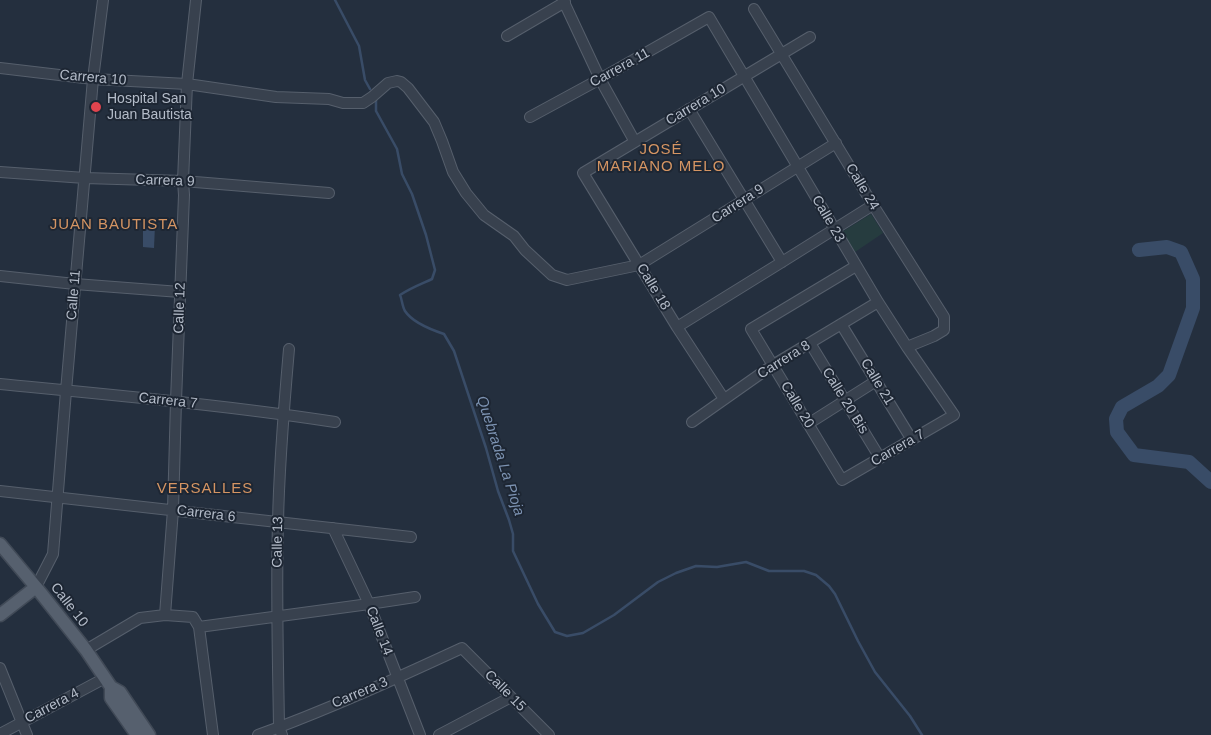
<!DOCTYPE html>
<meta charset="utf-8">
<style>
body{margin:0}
canvas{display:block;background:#242f3e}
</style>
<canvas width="1211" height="735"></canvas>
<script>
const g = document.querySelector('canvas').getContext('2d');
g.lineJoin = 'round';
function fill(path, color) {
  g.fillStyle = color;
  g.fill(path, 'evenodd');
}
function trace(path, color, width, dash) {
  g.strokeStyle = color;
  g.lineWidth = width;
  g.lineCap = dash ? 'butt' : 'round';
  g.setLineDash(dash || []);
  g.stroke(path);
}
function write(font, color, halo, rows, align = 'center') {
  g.font = font + ' Helvetica,sans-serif';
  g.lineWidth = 4;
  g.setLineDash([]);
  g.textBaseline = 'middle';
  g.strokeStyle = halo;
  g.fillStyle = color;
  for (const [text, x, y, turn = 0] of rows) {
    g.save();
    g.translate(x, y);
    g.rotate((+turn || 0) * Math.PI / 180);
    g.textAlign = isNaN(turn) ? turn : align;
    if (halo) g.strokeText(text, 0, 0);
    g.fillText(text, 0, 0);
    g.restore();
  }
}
fill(new Path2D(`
 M871 214 883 233 855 252 842 232Z`), '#263c3f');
fill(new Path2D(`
 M143 225H155L154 248 143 247Z`), '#394c67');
trace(new Path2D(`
 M335 0 359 46 365 80 370 89
 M376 100V111L397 149 402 174 412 194 426 235 435 270 432 279C421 284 410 288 400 295 402 299 402 306 405 311 412 322 432 330 444 334L454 351 486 448 498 491 509 520 513 534V551L538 604 555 632 567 636 583 633 614 615 658 582 676 573 696 566 717 567 746 562 769 571H804L816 575 829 586 835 594 858 641 875 672 910 716 922 735`), '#394c67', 2.5);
trace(new Path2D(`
 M1139 250 1167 247 1181 252 1193 279V308L1169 375 1158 386 1122 407 1116 419 1117 432 1134 455 1189 462 1211 482`), '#394c67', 14);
const minor = new Path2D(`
 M563 0 600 79 635 142
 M754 9 873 205 944 317V330L934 336 907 347
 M507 36 565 2
 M0 68 93 79 187 84 276 97 329 99 343 103H363L372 97 388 83 397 81 401 82 408 88 434 122 442 141 453 172 466 193 484 215 514 236 525 250 552 275 567 280 639 265 836 143
 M689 109 782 262
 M530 117 600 79 709 17 878 302 907 347 954 415 842 480 751 329 856 266
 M0 172 85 178 183 181 329 193
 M0 276 75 284 180 292
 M841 324 912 440
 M677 327 782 262 873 205
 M810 343 880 458
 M0 384C112 395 224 405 335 422
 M724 399 677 327 583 173 810 37
 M692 422 773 365 878 302
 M808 424 876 381
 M0 491 411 537
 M333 528 369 604 420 735
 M36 587 53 554 66 391 93 79 103 0
 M165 615 173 510 176 401 184 195 183 181 187 84 196 0
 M199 627 369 604 415 597
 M86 650 140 618 165 615 193 617 199 627 213 735
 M0 668 27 735
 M0 734 105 678
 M258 735C327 710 395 679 462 648L549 735
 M282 735 279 727C278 659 276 591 278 523 279 464 284 406 289 349
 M439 735 511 697`);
const major = new Path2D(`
 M0 544 36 587 86 650 111 687 120 692 149 735
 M0 615 36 587
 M111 687V698L137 735`);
trace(minor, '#565f6c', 12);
trace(major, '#414a57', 15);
trace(minor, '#38414e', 10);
trace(major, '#56606e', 12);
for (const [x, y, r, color] of [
 [96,107,6,"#e0444e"]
]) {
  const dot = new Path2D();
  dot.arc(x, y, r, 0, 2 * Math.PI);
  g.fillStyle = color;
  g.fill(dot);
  trace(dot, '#1d2633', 2);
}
write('14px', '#b4bcc9', '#1d2633', [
 ["Carrera 11",620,68,-29],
 ["Carrera 10",93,78,5],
 ["Carrera 10",696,105,-31],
 ["Carrera 9",165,181,2],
 ["Calle 24",862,187,59],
 ["Carrera 9",738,204,-33],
 ["Calle 23",828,219,60],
 ["Calle 18",653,287,59],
 ["Calle 11",74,295,-85],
 ["Calle 12",180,308,-88],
 ["Carrera 8",784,360,-32],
 ["Calle 21",877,382,59],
 ["Carrera 7",168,401,6],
 ["Calle 20 Bis",845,401,58],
 ["Calle 20",797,405,59],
 ["Carrera 7",898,448,-30],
 ["Carrera 6",206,514,7],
 ["Calle 13",278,542,-89],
 ["Calle 10",69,605,52],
 ["Calle 14",379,631,69],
 ["Calle 15",505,691,45],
 ["Carrera 3",360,693,-23],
 ["Carrera 4",52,706,-28]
]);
write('14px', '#b4bcc9', '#1d2633', [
 ["Hospital San",107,99],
 ["Juan Bautista",107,115]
], 'left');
g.letterSpacing = '1px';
write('15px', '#d59563', '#1d2633', [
 ["JOSÉ",661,150],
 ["MARIANO MELO",661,167],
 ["JUAN BAUTISTA",114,225],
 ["VERSALLES",205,489]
]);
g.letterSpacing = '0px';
write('italic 15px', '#7c92b1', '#1d2633', [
 ["Quebrada La Pioja",500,456,72]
]);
</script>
